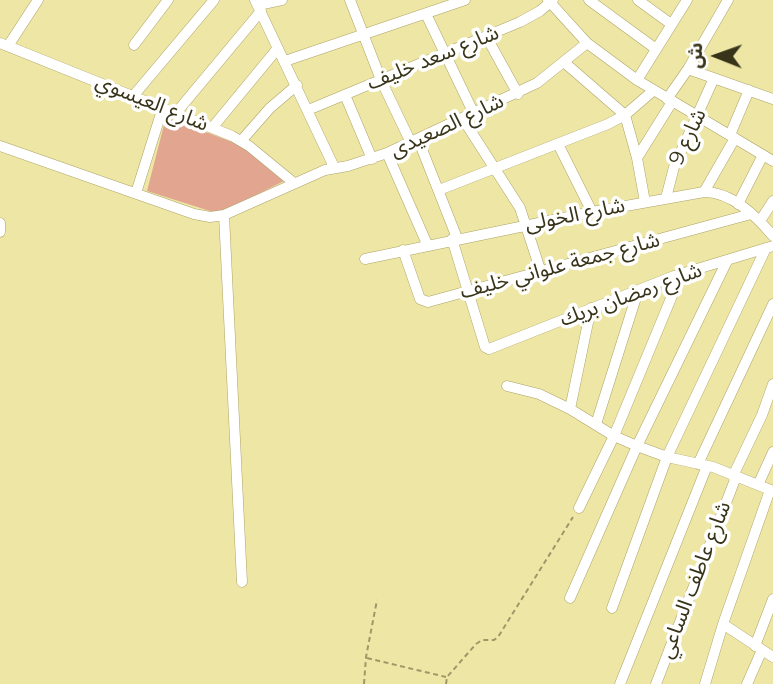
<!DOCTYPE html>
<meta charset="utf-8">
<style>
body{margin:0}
#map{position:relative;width:773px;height:684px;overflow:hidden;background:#eee6a5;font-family:Montserrat,"Noto Sans Arabic",sans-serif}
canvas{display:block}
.north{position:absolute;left:682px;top:21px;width:70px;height:70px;-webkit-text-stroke:5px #fff;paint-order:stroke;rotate:271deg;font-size:19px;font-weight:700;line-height:28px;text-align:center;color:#38341a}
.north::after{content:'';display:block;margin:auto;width:24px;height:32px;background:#38341a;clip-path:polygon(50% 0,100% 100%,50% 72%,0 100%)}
</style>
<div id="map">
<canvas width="773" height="684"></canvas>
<div class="north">ش</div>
</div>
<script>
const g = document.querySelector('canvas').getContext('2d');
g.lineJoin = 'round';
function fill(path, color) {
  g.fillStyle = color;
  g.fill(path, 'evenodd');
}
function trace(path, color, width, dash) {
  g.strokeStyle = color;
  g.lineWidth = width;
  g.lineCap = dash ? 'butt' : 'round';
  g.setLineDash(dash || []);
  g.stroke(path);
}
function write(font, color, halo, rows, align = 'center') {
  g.font = font + ' Montserrat,"Noto Sans Arabic",sans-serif';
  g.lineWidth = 7;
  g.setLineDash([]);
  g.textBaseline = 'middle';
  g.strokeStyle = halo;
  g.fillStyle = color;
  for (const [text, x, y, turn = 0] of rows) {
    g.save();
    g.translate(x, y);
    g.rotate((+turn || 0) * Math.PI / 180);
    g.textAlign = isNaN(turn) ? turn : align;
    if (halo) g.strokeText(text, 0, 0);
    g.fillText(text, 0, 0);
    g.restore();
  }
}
fill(new Path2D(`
 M166 117 240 145 286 180 226 210 213 212 147 191Z`), '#e2a690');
const minor = new Path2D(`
 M255 0 334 167
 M350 0 381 80 411 143
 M548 0 587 43 637 80 773 161
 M589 0 656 49
 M638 0 671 24
 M258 5 282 0
 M426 14 474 114
 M486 36 518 94
 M0 43 232 136 249 146 294 183
 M134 45 168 0
 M8 46 38 0
 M285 61 465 0
 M565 63 625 115 637 158 645 202
 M688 69 773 99
 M637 80 687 0
 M134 95 214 0
 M345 95 372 159
 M667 99 688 69 728 0
 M308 110 520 22 540 11 553 0
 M176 113 261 11
 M463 119 520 208 541 272
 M212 128 278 48
 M730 135 749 90
 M418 139 457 238
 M241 141 270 108 297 85
 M558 144 592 212
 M0 146 194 214 210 217 224 215 325 170 348 166 387 153 537 83 587 43
 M387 153 427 244
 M637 158 672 102
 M439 190 608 124 625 115 654 90
 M704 192 735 138
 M136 193 163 107
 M666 198 674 167 714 78
 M738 204 763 155
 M224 215 242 582
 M760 221 773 201
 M0 223V232
 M452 239 485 347 489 349 674 276 773 246
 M403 250 420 299 428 302 751 214
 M365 259 592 212 704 192C732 192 756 216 773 236
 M507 386 539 394 570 409 614 436 637 446 667 457 713 467 773 491
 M570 409 591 308
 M596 424 638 291
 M698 464 773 304
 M733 476 762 415 773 384
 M758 485 773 452
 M579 508 614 436 681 274
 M570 598 637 446 727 261
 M612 608 667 457 766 248
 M723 624 773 657
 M755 646 773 599
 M620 684 707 466
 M656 684 736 477
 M705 684 723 624 770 490
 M747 684 762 650`);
trace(minor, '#ada466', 11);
trace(new Path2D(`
 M367 658 446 677
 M364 684 366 657 377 600
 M446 684 447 677 476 644 482 640H494L498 637 573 517`), '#9e9868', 2, [5, 3.5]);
trace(minor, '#fff', 10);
write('21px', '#38341a', '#fff', [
 ["شارع سعد خليف",433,58,-22],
 ["شارع العيسوي",152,103,22],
 ["شارع الصعيدى",447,126,-25],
 ["شارع 9",688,137,-65],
 ["شارع الخولى",575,215,-11],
 ["شارع جمعة علواني خليف",560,266,-15],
 ["شارع رمضان بريك",631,295,-20],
 ["شارع عاطف الساعي",695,580,-69]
]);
</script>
